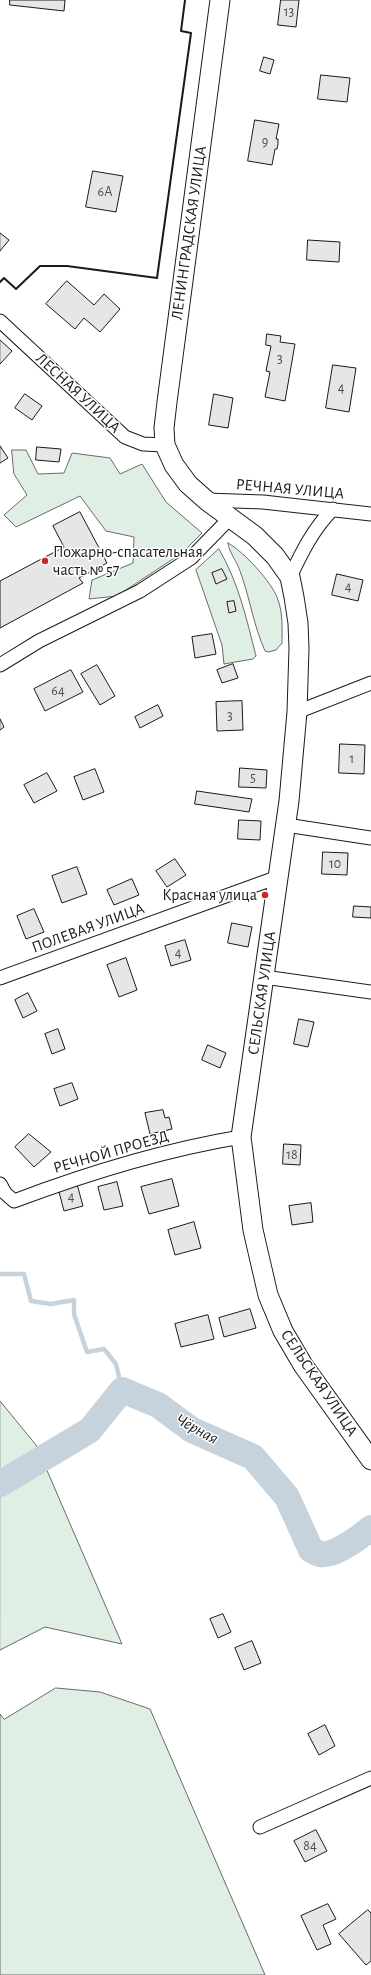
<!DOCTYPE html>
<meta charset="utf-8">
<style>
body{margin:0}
canvas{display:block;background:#fff}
</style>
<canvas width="371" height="1975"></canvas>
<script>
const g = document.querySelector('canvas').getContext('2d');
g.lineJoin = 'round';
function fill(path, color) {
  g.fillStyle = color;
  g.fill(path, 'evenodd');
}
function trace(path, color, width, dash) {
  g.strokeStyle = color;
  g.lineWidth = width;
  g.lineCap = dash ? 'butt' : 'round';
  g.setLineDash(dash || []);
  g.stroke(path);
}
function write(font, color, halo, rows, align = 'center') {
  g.font = font + ' "Alegreya Sans",sans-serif';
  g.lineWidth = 3;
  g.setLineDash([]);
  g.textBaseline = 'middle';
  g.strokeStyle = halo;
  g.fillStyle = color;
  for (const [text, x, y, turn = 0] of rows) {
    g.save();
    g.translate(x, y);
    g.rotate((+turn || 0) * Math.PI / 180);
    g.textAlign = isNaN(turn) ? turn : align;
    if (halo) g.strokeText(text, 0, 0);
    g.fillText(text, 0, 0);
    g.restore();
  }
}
const green = new Path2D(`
 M12 450H26L38 474 64 473 72 453 110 458 120 474 142 464 166 502 202 533 182 553 117 596 89 599 92 580 133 563 134 537 106 531 80 496 16 527 4 515 27 495 14 474Z
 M228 543C243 551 273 583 278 600 283 613 282 630 282 643L276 650 268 652 265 651C253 624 250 598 240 571 237 561 229 553 228 543Z
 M219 549C239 584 246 617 256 656L253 659 224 664 222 645 196 570Z
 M0 1401 36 1445 122 1644 45 1627 0 1650Z
 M56 1688 100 1692 150 1709 265 1975H0V1714L4 1719Z`);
fill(green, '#e0efe3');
trace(green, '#6a6a6a', 1);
trace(new Path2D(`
 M0 1274H24L31 1301 51 1304 74 1300V1314L87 1352 104 1349 116 1364 122 1390`), '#c6d2dc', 4.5);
trace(new Path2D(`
 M0 1484 90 1430 122 1390 158 1405 192 1430 253 1457 287 1497 311 1550C314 1551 317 1553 320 1554 334 1557 360 1537 371 1528`), '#c6d2dc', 26);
const building = new Path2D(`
 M10 0H65L64 11 10 5Z
 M281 0H299L296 27 278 25Z
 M264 57 274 60 270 74 260 71Z
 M321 75 350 78 347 102 318 99Z
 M255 120 279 124 276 139H278V144L277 149H275L272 165 248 161Z
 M93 171 123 176 116 212 86 207Z
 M0 233 9 240 0 251Z
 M308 240 340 242 339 262 307 260Z
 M67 281 94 305 104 294 120 309 100 332 84 318 75 329 46 304Z
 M267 334 281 336 280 342 295 344 285 401 265 397 270 372 266 371 271 346 266 345Z
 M0 340 12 351 0 364Z
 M333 365 356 368 349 412 326 408Z
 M25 394 42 406 32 420 15 408Z
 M214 394 233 398 228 428 209 425Z
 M0 446 8 458 0 463Z
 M37 447 61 449 59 462 36 460Z
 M80 512 107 563 79 578 83 583 0 628V581L64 547 53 526Z
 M222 569 227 579 216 584 212 573Z
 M337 574 363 580 358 601 332 595Z
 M234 601 236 611 229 613 227 602Z
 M212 634 216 654 195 658 192 637Z
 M233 664 238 678 222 683 217 670Z
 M97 665 115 696 100 705 81 674Z
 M71 670 83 692 45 711 34 689Z
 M242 701 243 730 217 731 216 702Z
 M158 705 163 716 140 728 135 717Z
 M0 719 4 727 0 730Z
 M340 744 365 745 364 774 339 773Z
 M240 768 267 770 266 788 239 787Z
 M95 769 104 792 83 800 74 777Z
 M47 773 57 791 34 803 24 785Z
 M197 791 252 799 249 812 195 804Z
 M239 820 261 821 260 840 238 839Z
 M323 852 348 853 347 875 322 874Z
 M175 859 186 875 167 887 156 871Z
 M77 867 87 894 62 903 52 876Z
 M132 879 139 895 114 905 107 890Z
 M354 906 371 907V918L353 917Z
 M34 909 44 932 26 939 17 916Z
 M232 923 252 927 248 947 228 943Z
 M185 940 191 960 171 966 165 946Z
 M126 958 137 990 119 997 107 965Z
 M28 993 37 1011 23 1018 15 1000Z
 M299 1019 314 1022 308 1047 294 1044Z
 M58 1029 65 1049 52 1054 45 1034Z
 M208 1045 226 1053 220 1068 202 1060Z
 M72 1083 78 1099 60 1106 54 1089Z
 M163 1110 165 1118 169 1117 172 1129 150 1134 145 1113Z
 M29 1134 51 1152 34 1167 15 1147Z
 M284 1144 301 1145 300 1165 283 1164Z
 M172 1179 179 1206 149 1214 141 1187Z
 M117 1182 123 1206 104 1210 98 1187Z
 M77 1184 83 1206 64 1211 58 1188Z
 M311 1203 313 1222 292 1225 289 1206Z
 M194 1222 201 1248 175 1255 168 1230Z
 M250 1309 256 1328 224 1337 219 1318Z
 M208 1315 214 1339 181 1347 175 1324Z
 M223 1614 231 1632 218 1638 210 1619Z
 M252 1641 261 1663 244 1670 235 1648Z
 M325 1725 335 1746 319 1755 308 1734Z
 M316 1830 327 1851 305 1862 294 1841Z
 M328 1904 336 1919 323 1925 331 1944 317 1950 301 1916Z
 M368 1910 371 1913V1961L366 1965 339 1934Z`);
fill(building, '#e6e6e6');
trace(building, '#1a1a1a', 1);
const minor = new Path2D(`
 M0 321 125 437 143 444 165 445
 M206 500 263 502 371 514
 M290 577C302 552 313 529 333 509
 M0 665 39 641 140 591 191 558 230 518
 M297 712 371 683
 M286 825 371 838
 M264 977 371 992
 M0 978 278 877
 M0 1184 5 1193 14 1201C88 1173 163 1150 241 1137
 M260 1827 371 1778`);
const secondary = new Path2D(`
 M220 0 167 402 164 428 165 445 174 465 188 484 206 500 255 536 275 556 290 577 294 597 298 623 299 648 297 712 289 801 241 1137 253 1230 268 1295 283 1331 303 1365 371 1460`);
trace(minor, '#1a1a1a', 15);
trace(secondary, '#1a1a1a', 21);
trace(minor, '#fff', 13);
trace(secondary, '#fff', 19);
trace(new Path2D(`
 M0 282 4 278 16 289 40 266H67L157 278 191 33 181 31 185 0`), '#1a1a1a', 2);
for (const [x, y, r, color] of [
 [45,561,4,"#c62828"],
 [265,895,4,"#c62828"]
]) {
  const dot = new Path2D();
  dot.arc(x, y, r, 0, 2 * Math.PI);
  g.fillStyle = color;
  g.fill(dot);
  trace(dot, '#fff', 1.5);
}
write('14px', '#4d4d4d', null, [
 ["13",289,12],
 ["9",265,142],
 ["6А",105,192],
 ["3",280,359],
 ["4",341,388],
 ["4",348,587],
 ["64",58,691],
 ["3",230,716],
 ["1",352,759],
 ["5",253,778],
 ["10",335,864],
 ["4",178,953],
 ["18",292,1155],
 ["4",71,1197],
 ["84",310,1846]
]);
write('16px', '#1a1a1a', '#fff', [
 ["ЛЕНИНГРАДСКАЯ УЛИЦА",189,233,-82],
 ["ЛЕСНАЯ УЛИЦА",78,393,43],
 ["РЕЧНАЯ УЛИЦА",290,489,5],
 ["ПОЛЕВАЯ УЛИЦА",88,928,-20],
 ["СЕЛЬСКАЯ УЛИЦА",262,993,-82],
 ["РЕЧНОЙ ПРОЕЗД",111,1152,-16],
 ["СЕЛЬСКАЯ УЛИЦА",319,1383,56]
]);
write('16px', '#1a1a1a', '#fff', [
 ["Пожарно-спасательная",53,552],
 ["часть № 57",53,570],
 ["Красная улица",257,895,"right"]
], 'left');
write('italic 17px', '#1a1a1a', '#fff', [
 ["Чёрная",197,1429,29]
]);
</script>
